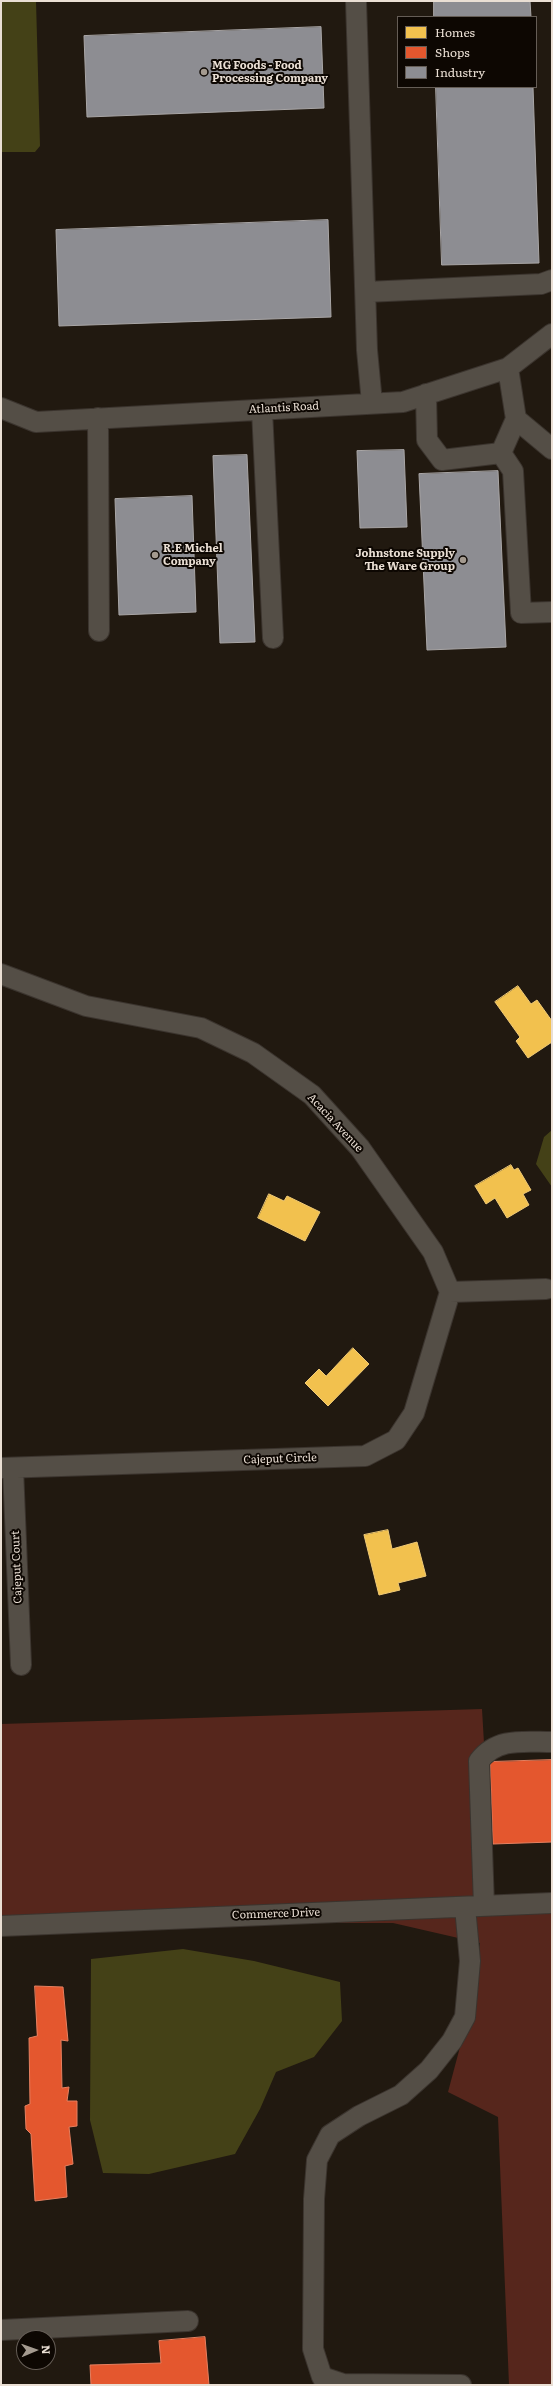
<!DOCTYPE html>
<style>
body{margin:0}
#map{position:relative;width:553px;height:2386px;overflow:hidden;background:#211910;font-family:Literata,serif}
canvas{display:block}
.frame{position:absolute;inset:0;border:2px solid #eadfd4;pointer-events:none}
.legend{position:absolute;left:397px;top:16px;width:140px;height:72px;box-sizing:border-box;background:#0d0702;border:1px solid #655d56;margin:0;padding:5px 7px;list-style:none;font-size:12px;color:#eadfd4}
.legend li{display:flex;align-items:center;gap:8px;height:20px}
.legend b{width:20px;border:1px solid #655d56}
.north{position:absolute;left:16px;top:2330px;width:40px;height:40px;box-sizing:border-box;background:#0d0702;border:1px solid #655d56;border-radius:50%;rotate:88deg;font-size:11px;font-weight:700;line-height:16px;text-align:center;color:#eadfd4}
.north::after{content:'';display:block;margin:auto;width:14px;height:18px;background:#a49a8f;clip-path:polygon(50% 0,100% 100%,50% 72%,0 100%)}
</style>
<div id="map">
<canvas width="553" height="2386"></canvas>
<div class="frame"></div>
<ul class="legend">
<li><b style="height:11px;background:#f2c14e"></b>Homes</li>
<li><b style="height:11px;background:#e4572e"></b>Shops</li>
<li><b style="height:11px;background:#8d8d92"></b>Industry</li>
</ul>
<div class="north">N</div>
</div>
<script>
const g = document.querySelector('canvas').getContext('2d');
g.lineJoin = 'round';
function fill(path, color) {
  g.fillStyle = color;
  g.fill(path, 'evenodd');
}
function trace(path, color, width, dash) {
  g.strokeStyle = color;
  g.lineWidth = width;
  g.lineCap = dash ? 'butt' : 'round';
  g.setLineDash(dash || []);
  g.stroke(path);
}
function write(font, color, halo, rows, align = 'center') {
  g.font = font + ' Literata,serif';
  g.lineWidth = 4;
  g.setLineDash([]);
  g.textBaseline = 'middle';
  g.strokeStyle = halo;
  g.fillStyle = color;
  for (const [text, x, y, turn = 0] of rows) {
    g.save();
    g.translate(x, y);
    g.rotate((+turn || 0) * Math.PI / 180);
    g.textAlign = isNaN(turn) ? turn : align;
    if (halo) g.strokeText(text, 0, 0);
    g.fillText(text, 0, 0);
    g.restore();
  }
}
fill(new Path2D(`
 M482 1709 493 1897 1 1917V1724Z
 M552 1913V2385H509L498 2117 448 2092 468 2017 480 1943 393 1923H274Z`), '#56261c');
fill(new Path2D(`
 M1 1H36L40 146 35 152H1Z
 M552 1130V1187L536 1164 544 1137Z
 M183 1949 254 1961 340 1982 342 2021 314 2057 276 2072 260 2109 235 2154 149 2174 103 2173 90 2120 91 1959Z`), '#444117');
const homes = new Path2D(`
 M518 986 531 1004 537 1000 552 1021V1042L528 1058 516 1041 520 1037 495 1002Z
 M511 1165 514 1170 518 1168 531 1190 523 1194 529 1205 507 1218 495 1198 486 1204 475 1186Z
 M269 1194 284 1201 287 1196 320 1212 305 1241 258 1218Z
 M353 1348 369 1364 328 1406 305 1383 319 1369 326 1376Z
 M388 1530 392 1549 417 1542 426 1576 398 1583 400 1590 379 1595 364 1535Z`);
fill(homes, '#f2c14e');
trace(homes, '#f0ca76', 1);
const shops = new Path2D(`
 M552 1760V1842L493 1844 490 1762Z
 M35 1986 63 1987 68 2041 61 2040 62 2088 69 2087 67 2101H77V2126L69 2127 73 2164 65 2166 67 2197 35 2201 31 2134 26 2129 25 2106 30 2104 29 2038 37 2036Z
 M205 2337 209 2385H91L90 2365 161 2363 159 2341Z`);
fill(shops, '#e4572e');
trace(shops, '#e68060', 1);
const industry = new Path2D(`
 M434 1H530L531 17H434Z
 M321 27 324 108 87 117 84 36Z
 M436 87H533L539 263 442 265Z
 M328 220 331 317 59 326 56 230Z
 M404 450 407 527 360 528 357 451Z
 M247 455 255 642 220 643 213 456Z
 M498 471 506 647 427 650 419 474Z
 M192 496 196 612 119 615 115 499Z`);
fill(industry, '#8d8d92');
trace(industry, '#a9a6a6', 1);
const minor = new Path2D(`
 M356 1 367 350 372 403
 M366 292 541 284 552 280
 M426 394 427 440 442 460 501 453 516 419 508 368
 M1 408 36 422 403 402 508 368 552 334
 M262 410 273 638
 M98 418 99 631
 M516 419 552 449
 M501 453 513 471 521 613 552 612
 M1 974 86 1006 201 1028 253 1053 312 1095 360 1148 433 1252 450 1292 546 1289
 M1 1468 365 1456 396 1440 414 1413 450 1292
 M13 1468 21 1665
 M484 1906 479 1761C497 1737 524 1742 552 1742
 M1 1926 552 1903
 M1 2330 188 2321
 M461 2385 343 2384 322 2377 313 2349 314 2199 317 2160 330 2135 359 2116 401 2095 429 2070 452 2041 465 2017 470 1961 465 1907`);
trace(minor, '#3b342e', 22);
trace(minor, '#544e46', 20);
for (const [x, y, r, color] of [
 [204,72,4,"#a49a8f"],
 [155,555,4,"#a49a8f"],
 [463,560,4,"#a49a8f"]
]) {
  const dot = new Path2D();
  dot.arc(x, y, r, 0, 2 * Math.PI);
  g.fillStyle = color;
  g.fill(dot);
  trace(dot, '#0d0702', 1.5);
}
write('bold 11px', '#eadfd4', '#0d0702', [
 ["MG Foods - Food",212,66],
 ["Processing Company",212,79],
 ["R.E Michel",163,549],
 ["Company",163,562],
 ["Johnstone Supply",455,554,"right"],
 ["The Ware Group",455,567,"right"]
], 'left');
write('11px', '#eadfd4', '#0d0702', [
 ["Atlantis Road",284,408,-3],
 ["Acacia Avenue",335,1123,47],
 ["Cajeput Circle",280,1459,-2],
 ["Cajeput Court",17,1567,-92],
 ["Commerce Drive",276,1914,-2]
]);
</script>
